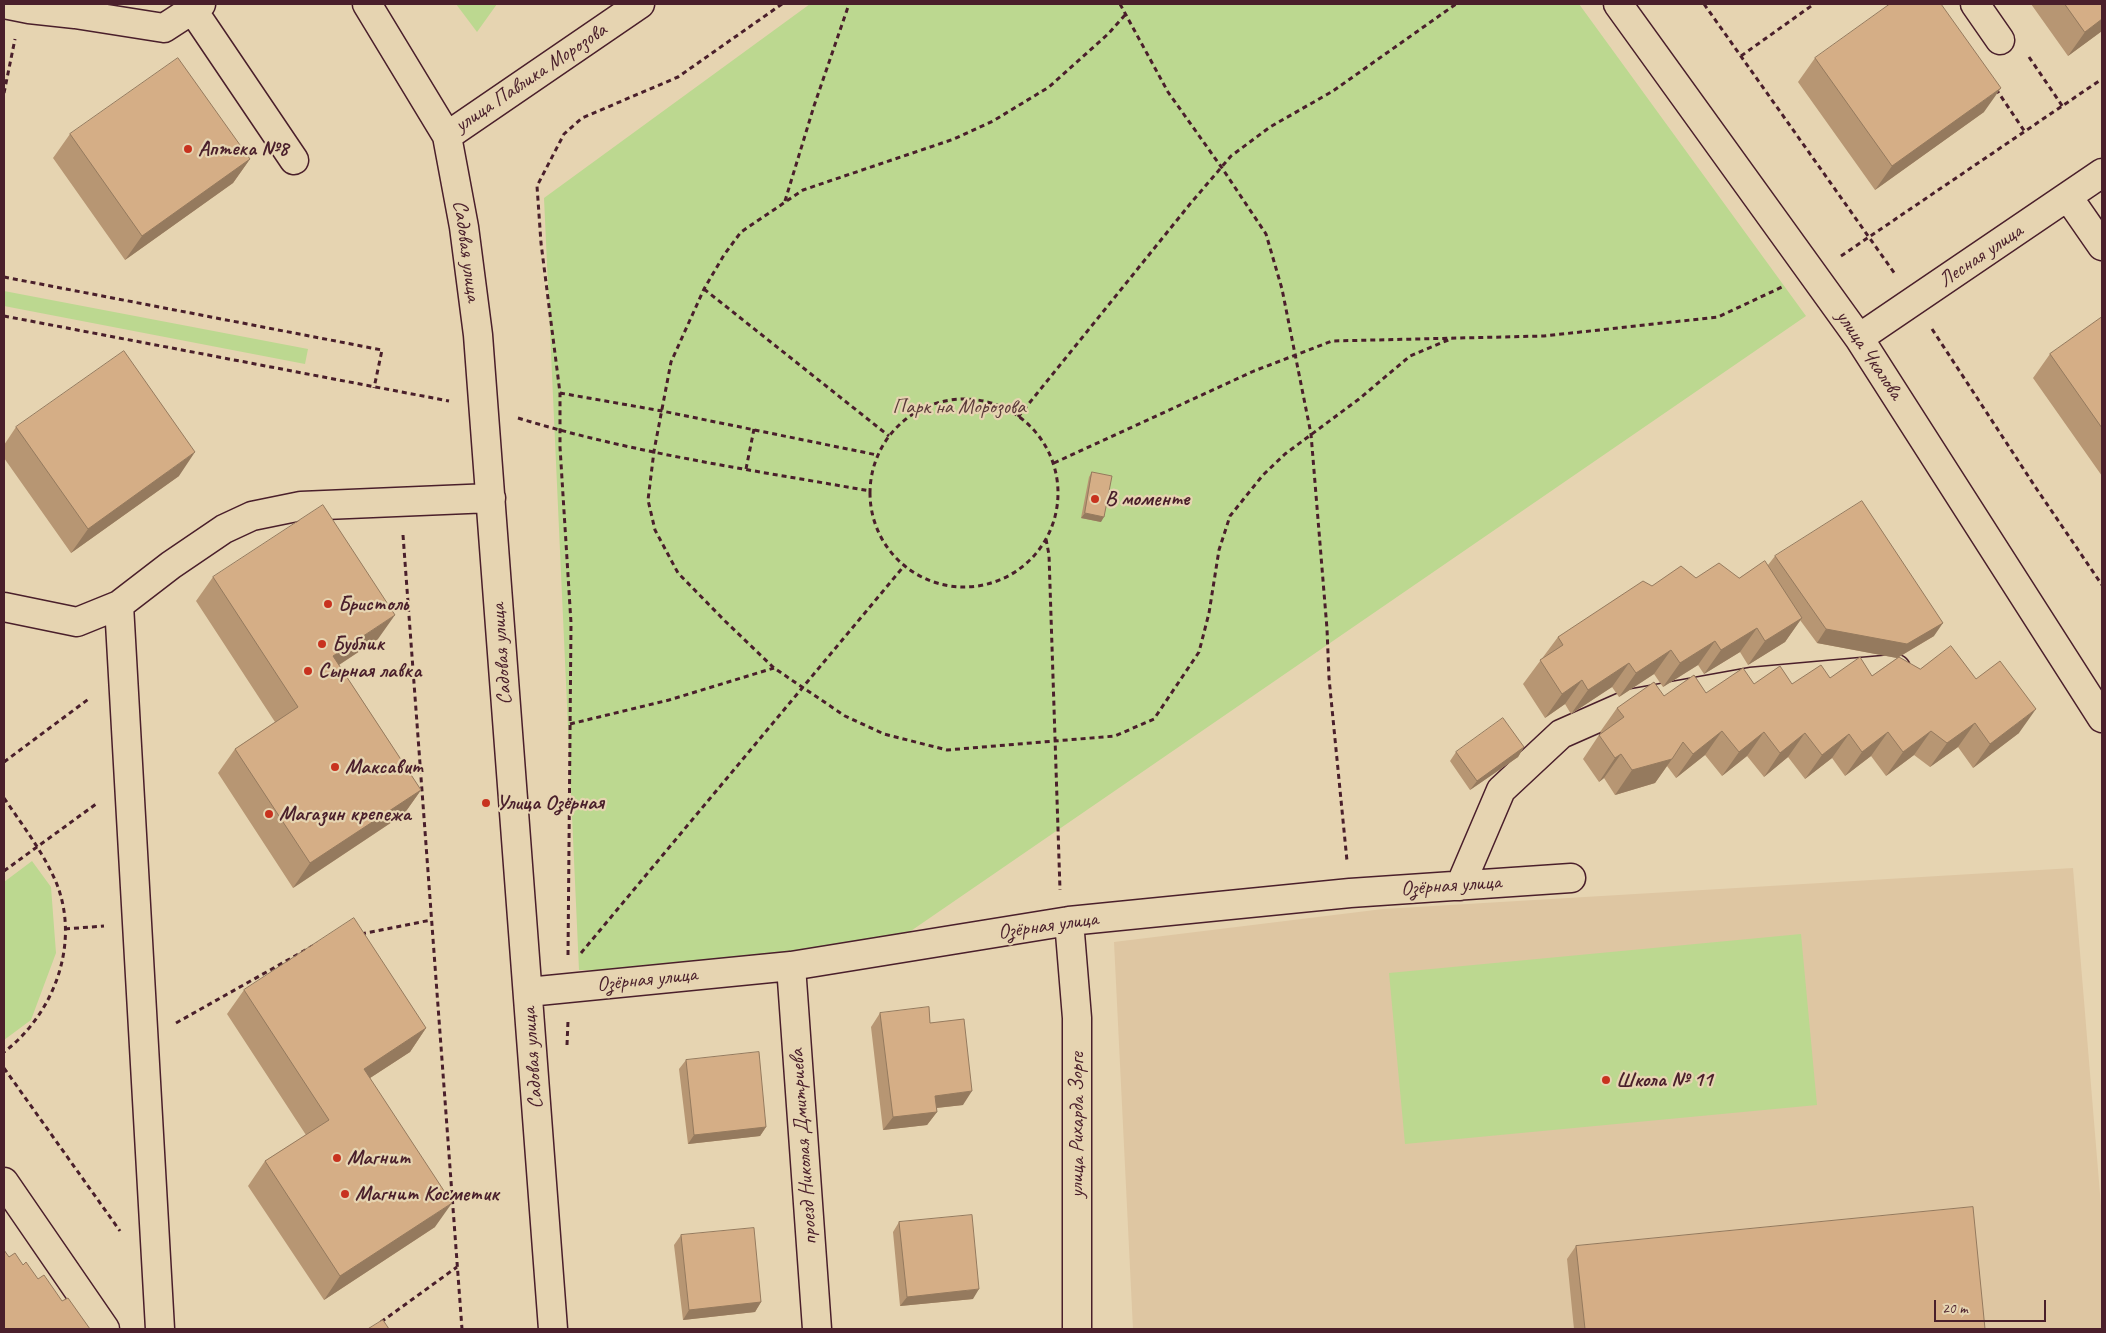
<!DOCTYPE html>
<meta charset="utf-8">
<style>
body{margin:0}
#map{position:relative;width:2106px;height:1333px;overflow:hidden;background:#e6d4b1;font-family:Caveat,sans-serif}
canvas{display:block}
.frame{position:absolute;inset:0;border:5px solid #4a1f2b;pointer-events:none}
.scale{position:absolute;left:1934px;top:1300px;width:112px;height:22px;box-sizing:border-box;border:2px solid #4a1f2b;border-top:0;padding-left:6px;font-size:15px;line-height:18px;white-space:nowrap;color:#4a1f2b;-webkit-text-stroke:4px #e6d4b1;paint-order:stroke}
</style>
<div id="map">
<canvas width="2106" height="1333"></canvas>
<div class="frame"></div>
<div class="scale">20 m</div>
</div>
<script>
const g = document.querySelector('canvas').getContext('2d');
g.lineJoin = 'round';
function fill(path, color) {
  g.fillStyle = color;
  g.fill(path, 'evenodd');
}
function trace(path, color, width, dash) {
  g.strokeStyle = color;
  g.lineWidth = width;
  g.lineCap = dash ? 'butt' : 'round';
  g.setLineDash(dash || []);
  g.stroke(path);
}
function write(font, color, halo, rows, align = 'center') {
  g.font = font + ' Caveat,sans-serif';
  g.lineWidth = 4.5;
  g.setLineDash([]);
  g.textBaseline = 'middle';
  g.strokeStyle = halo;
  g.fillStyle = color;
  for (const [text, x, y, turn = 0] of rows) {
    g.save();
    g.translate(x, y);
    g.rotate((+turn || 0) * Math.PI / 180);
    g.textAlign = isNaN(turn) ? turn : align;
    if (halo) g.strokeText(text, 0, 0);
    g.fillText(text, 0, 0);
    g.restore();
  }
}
fill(new Path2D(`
 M2073 868 2102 1218V1329H1133L1114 942 1383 909Z`), '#dec6a2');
fill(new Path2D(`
 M456 4H497L477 32Z
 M810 4H1579L1806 316 854 970H579L544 198Z
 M4 291 308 349 305 364 4 306Z
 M32 861 51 887 56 953 31 1020 4 1040V882Z
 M1801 934 1817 1105 1405 1144 1389 973Z`), '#bcd890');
const minor = new Path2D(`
 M4 4 29 9 75 14 164 28 201 4
 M367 4 447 136 464 227 478 335 553 1329
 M1618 4 1859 338 2102 718
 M1975 4 2000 40
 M192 9 294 160
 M447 136 640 4
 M2068 197 2102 246
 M1859 338 2102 173
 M4 607 77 622 119 605
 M1460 886 1501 790 1561 734 1629 704 1751 682 1896 669
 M1069 921 1077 1018V1329
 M791 966 817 1329
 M528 992 791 966 1069 921 1350 893 1571 878
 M4 1182 105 1329
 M160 1329 119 605 171 565 224 529 252 516 301 506 491 498`);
trace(minor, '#4a1f2b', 31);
trace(new Path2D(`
 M1120 4 1168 92 1222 168 1266 234 1282 289 1311 434 1327 629 1329 678 1347 861
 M1704 4 1895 274
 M1125 15 1108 34 1049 87 993 121 954 139 803 190 741 232 724 255 704 289 671 362 654 451 648 500 655 530 678 573 725 621 774 668 845 716 884 734 947 750 1115 736 1154 719 1199 652 1209 613 1219 550 1230 516 1263 475 1285 454 1359 399 1410 356 1453 338
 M1741 56 1814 4
 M2029 57 2063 107
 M1996 89 2025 132
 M4 93 15 39
 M785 201 814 106 849 4
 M1841 256 2102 79
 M4 277 382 350 374 388
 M704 289 889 436
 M4 316 449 401
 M1932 329 2036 488 2102 585
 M560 393 662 411 877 455
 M870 493a94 94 0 1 1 188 0a94 94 0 1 1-188 0Z
 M1018 417 1190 204 1231 156 1270 127 1333 91 1456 4
 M518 418C632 453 752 470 870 491
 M1054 463 1254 371 1332 341 1544 336 1718 317 1782 287
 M746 469 754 429
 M403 535 462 1329
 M1046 539 1049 555 1060 890
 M570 724 669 700 774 668
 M4 762 90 698
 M4 798C23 826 43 852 56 882 81 943 54 1014 4 1052
 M4 871 96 804
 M65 929 104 926
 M361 934 431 920
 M581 953 904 566
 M568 955 571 623 560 447V393L541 243 537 186 564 134 582 118 678 77 782 4
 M176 1023 318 943
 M567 1045 568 1021
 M4 1068 120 1231
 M381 1322 457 1267`), '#4a1f2b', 3, [5, 4]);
trace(minor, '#e6d4b1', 28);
fill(new Path2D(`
 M2031 4H2102V31L2068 56Z
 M1815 58 1984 112 1875 190 1798 82Z
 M70 134 250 159 233 183 125 260 53 158Z
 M2102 317V476L2033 378 2050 354Z
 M16 427 179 476 71 553 4 458V445Z
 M1092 472 1101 522 1081 518 1089 477Z
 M1775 556 1934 636 1899 657 1920 669 1976 679 2019 733 1973 768 1958 747 1930 767 1914 755 1886 776 1871 756 1845 776 1832 758 1805 779 1788 757 1764 777 1747 756 1722 776 1705 755 1676 778 1667 766 1655 783 1615 795 1604 778 1599 782 1583 759 1599 735 1601 733 1600 732 1617 708 1664 696 1706 693 1754 684H1792L1830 678 1872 676 1897 658 1817 643 1800 620 1785 642 1748 665 1740 652 1704 674 1698 665 1663 687 1654 674 1619 697 1612 687 1571 714 1565 704 1545 718 1523 684 1558 637 1652 586 1696 578H1739L1768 565Z
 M213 577 378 639 339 665 421 790 404 814 293 888 218 773 235 749 275 722 196 601Z
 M1524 747 1518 757 1470 790 1450 761 1456 752Z
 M244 990 426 1028 410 1052 370 1078 435 1227 324 1300 248 1186 265 1161 306 1135 227 1014Z
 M880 1013 930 1023 963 1105 937 1108V1112L927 1125 883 1130 871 1027Z
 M686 1060 766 1127 760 1136 688 1144 679 1069Z
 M899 1222 973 1299 900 1306 893 1232Z
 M681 1235 761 1302 755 1312 683 1320 674 1245Z
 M1576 1246 1985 1329H1574L1567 1259Z`), '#b79673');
fill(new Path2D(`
 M2102 19V31L2068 56 2085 32Z
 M2001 88 1984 112 1875 190 1892 166Z
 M250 159 233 183 125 260 142 236Z
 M195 452 179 476 71 553 88 529Z
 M1085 513 1104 517 1101 522 1081 518Z
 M395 615 378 639 316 680 333 656Z
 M1802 618 1785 642 1748 665 1765 641Z
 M1943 623 1934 636 1897 658 1817 643 1826 629Z
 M1757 628 1740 652 1704 674 1721 650Z
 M1715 641 1698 665 1663 687 1680 663Z
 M1671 650 1654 674 1619 697 1636 673Z
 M1629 663 1612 687 1571 714 1588 690Z
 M1582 680 1565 704 1545 718 1562 694Z
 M2036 709 2019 733 1973 768 1990 744Z
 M1975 723 1958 747 1930 767 1947 743Z
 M1722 731 1705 755 1676 778 1693 754Z
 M1931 731 1914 755 1886 776 1903 752Z
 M1764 732 1747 756 1722 776 1739 752Z
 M1888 732 1871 756 1845 776 1862 752Z
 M1805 733 1788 757 1764 777 1780 753Z
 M1849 734 1832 758 1805 779 1822 755Z
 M1524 747 1518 757 1470 790 1477 781Z
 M1621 754 1604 778 1599 782 1615 758Z
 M1672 759 1655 783 1615 795 1632 770Z
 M421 790 404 814 293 888 310 863Z
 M426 1028 410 1052 347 1093 364 1069Z
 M972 1091 963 1105 926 1109 935 1096Z
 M937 1112 927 1125 883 1130 893 1117Z
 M766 1127 760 1136 688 1144 694 1135Z
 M452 1203 435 1227 324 1300 340 1276Z
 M979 1289 973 1299 900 1306 907 1297Z
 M761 1302 755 1312 683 1320 689 1310Z`), '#957a5e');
const building = new Path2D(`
 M1890 4H1941L2001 88 1892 166 1815 58Z
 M2065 4H2102V19L2085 32Z
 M178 58 250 159 142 236 70 134Z
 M2102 317V428L2050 354Z
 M124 351 195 452 88 529 16 427Z
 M1092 472 1112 476 1104 517 1085 513Z
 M1862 501 1943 623 1907 644 1826 629 1775 556Z
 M323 505 395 615 333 656 421 790 310 863 235 749 298 707 213 577Z
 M1765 561 1802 618 1765 641 1757 628 1721 650 1715 641 1680 663 1671 650 1636 673 1629 663 1588 690 1582 680 1562 694 1540 660 1563 645 1558 637 1643 581 1652 586 1681 566 1696 578 1719 563 1739 578Z
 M1951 646 1976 679 2000 661 2036 709 1990 744 1975 723 1947 743 1931 731 1903 752 1888 732 1862 752 1849 734 1822 755 1805 733 1780 753 1764 732 1739 752 1722 731 1693 754 1683 742 1672 759 1632 770 1621 754 1615 758 1599 735 1624 717 1617 708 1654 682 1664 696 1694 675 1706 693 1743 668 1754 684 1780 666 1792 684 1821 665 1830 678 1860 657 1872 676 1899 657 1920 669Z
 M1503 718 1524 747 1477 781 1456 752Z
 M354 918 426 1028 364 1069 452 1203 340 1276 265 1161 329 1120 244 990Z
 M929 1007 930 1023 964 1019 972 1091 935 1096 937 1112 893 1117 880 1013Z
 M759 1052 766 1127 694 1135 686 1060Z
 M1973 1207 1985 1329H1585L1576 1246Z
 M972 1215 979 1289 907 1297 899 1222Z
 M754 1228 761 1302 689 1310 681 1235Z
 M4 1250 9 1257 15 1253 23 1265 26 1262 38 1279 44 1275 62 1301 68 1298 90 1329H4Z
 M383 1320 389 1329H368Z`);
fill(building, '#d5ae86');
trace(building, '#957a5e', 1);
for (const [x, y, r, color] of [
 [188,149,5,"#c8321e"],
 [1095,499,5,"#c8321e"],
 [328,604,5,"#c8321e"],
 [322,644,5,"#c8321e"],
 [308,671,5,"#c8321e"],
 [335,767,5,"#c8321e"],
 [486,803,5,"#c8321e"],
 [269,814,5,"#c8321e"],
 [1606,1080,5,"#c8321e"],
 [337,1158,5,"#c8321e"],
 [345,1194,5,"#c8321e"]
]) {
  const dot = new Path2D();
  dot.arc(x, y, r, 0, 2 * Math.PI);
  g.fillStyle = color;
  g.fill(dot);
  trace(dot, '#e6d4b1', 2);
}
write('21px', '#4a1f2b', '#e6d4b1', [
 ["улица Павлика Морозова",531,78,-34],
 ["Садовая улица",466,251,82],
 ["Лесная улица",1981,256,-34],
 ["улица Чкалова",1869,355,56],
 ["Садовая улица",502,654,-94],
 ["Озёрная улица",1451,886,-4],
 ["Озёрная улица",1048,926,-8],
 ["Озёрная улица",647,980,-6],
 ["Садовая улица",533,1058,-94],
 ["улица Рихарда Зорге",1077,1125,-90],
 ["проезд Николая Дмитриева",804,1147,-94]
]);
write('bold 21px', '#4a1f2b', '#e6d4b1', [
 ["Аптека №8",198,149],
 ["В моменте",1105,499],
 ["Бристоль",338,604],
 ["Бублик",332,644],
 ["Сырная лавка",318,671],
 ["Максавит",345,767],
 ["Улица Озёрная",496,803],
 ["Магазин крепежа",279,814],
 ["Школа № 11",1616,1080],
 ["Магнит",347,1158],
 ["Магнит Косметик",355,1194]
], 'left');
write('21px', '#5b3b3a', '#e6d4b1', [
 ["Парк на Морозова",959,407]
]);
</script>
